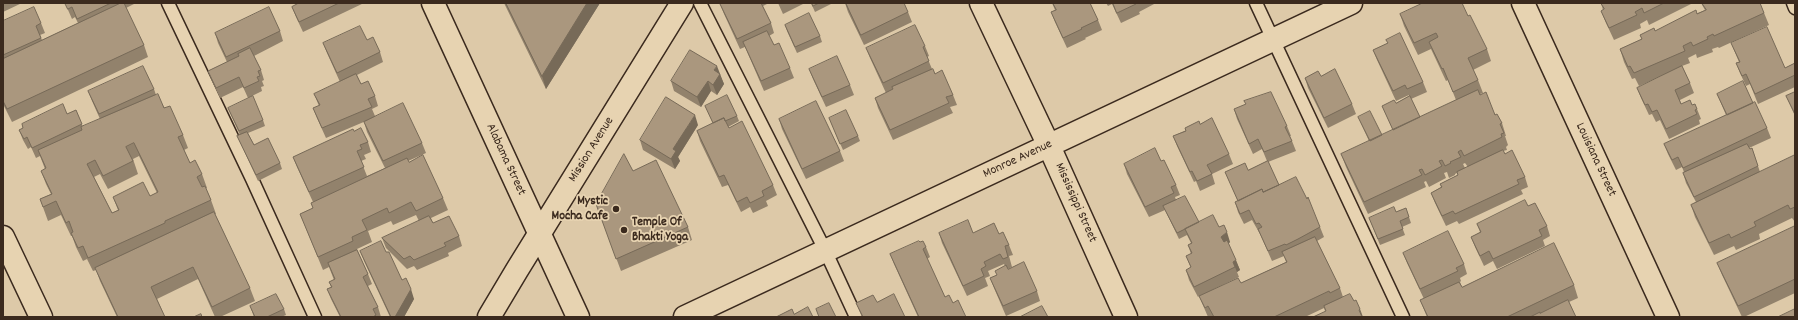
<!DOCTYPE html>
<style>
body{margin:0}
#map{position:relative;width:1798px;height:320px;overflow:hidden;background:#ddc9a8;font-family:Dekko,sans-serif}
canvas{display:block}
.frame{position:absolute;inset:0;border:4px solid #3b2a1e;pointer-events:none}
</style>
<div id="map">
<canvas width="1798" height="320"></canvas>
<div class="frame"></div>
</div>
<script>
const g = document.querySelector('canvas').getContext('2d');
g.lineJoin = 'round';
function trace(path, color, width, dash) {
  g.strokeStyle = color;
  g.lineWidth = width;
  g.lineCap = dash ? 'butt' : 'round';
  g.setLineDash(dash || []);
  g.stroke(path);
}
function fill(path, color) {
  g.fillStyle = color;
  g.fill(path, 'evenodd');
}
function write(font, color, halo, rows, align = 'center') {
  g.font = font + ' Dekko,sans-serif';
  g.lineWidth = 3.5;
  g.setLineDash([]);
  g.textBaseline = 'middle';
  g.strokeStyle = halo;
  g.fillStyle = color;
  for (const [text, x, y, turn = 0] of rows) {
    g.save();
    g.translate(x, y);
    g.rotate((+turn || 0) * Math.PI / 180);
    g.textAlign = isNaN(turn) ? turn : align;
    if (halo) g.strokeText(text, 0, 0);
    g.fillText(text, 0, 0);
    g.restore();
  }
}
const service = new Path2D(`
 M168 3 252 179 315 317
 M700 3 825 250 856 317
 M1256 3 1403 317
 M1793 3 1795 8`);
const minor = new Path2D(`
 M433 3 578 317
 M981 3 1049 146 1126 317
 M1523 3 1668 317
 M3 237 41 317
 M685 317 1351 3`);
const secondary = new Path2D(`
 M489 317 517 270 682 3`);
trace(service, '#3b2a1e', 15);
trace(minor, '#3b2a1e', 25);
trace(secondary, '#3b2a1e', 25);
trace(service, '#e7d3b1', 12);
trace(minor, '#e7d3b1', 22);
trace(secondary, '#e7d3b1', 22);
fill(new Path2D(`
 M3 3H22L3 12Z
 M65 3H136L126 8 144 45 148 57 12 122 3 104V21L41 23 45 33 40 35 42 40 78 23 75 17 72 19Z
 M299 3H364L303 32 296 17 292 7Z
 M504 3H600L546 89Z
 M722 3H766L767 4 763 6 771 23 774 33 769 36 774 45 790 68 794 78 764 91 745 47 740 49 724 14 720 4Z
 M778 3H805L783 14Z
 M811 3H831V4L815 12Z
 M845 3 908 12 912 22 864 45 848 12Z
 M1052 3H1090L1098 20 1102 30 1085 38 1086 39 1067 48 1055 22 1051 12 1055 10Z
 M1106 3H1156L1139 12 1140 14 1121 23 1112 4 1108 6Z
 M1601 3H1691V4L1649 25 1647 20 1640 24 1641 28 1614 40 1606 23 1601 11 1603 10Z
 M1701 3H1760L1769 25 1719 48 1718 47 1712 49 1713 52 1697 58 1696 54 1688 58 1690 63 1682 66 1690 83 1694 93 1680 100 1681 104 1692 105 1697 109 1701 119 1699 120 1700 124 1669 139 1660 120 1656 122 1652 114 1649 115 1641 98 1637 88 1679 68 1639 86 1635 78 1632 79 1624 62 1620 49 1642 39 1640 35 1655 31 1705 10Z
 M1400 14 1487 49 1491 61 1473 70 1478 80 1483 93 1480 94 1502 123 1506 136H1505L1508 145 1506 147 1507 150 1503 151 1505 154 1525 177 1528 187 1521 190 1523 194 1459 224 1457 221 1446 226 1435 203 1431 193 1441 187 1440 184 1458 175 1457 173 1455 174V175L1449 178 1447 172 1444 173 1446 178 1429 187 1426 181 1424 182 1426 187 1368 214 1346 167 1341 154 1369 141 1358 117 1382 135 1393 130 1382 106 1396 103 1409 96V95L1396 101 1377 60 1373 50 1388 43 1386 40 1423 82 1427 92 1411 99 1420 117 1456 100 1448 80 1446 81 1431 49 1418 55 1404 26ZM1465 163 1468 167 1465 168 1463 164Z
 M785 25 820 36 822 42 797 53 787 31Z
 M280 31 283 41 254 56 261 70 264 80 262 81 264 86 261 87 262 91 248 98 243 87 220 98 212 81 208 71 227 62 218 43 215 33Z
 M367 40 380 52 383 62 357 75 361 84 375 96 378 106 372 109 375 116 422 143 426 153 408 161 443 198 448 210 431 218 433 223 459 236 462 246 448 253 449 256 417 270 414 266 407 269 386 248 382 238 419 221 416 215 393 225 391 221 368 231 372 242 357 249 368 274 372 284 368 286 378 307 381 317H340L331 299 327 289 331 287 329 282 334 280 329 267 323 270 300 214 313 208 311 203 313 202 297 167 293 157 354 131 368 142 371 152 364 155 366 159 361 161 367 176 385 168 367 132 364 122 366 121 326 138 317 118 313 108 319 106 314 94 340 82 327 53 323 43Z
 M1731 43 1785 68 1795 63V87L1758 104 1750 84 1746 86 1740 73 1736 63 1739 62Z
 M925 46 929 56 927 57 932 69 935 74 953 95 957 105 950 107 953 113 893 140 878 108 875 98 886 93 870 58 866 48Z
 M809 69 850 85 854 95 826 107 813 79Z
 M719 73 724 84 717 95 711 91 701 107 674 91 671 81Z
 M1321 76 1352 104 1356 114 1328 128 1308 88 1305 78Z
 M154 89 156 95 183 135 188 148 184 150 190 163 202 174 207 188H206L211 200 216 214H215L250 288 255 301 220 317H215L198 279 157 299 165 317H117L100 281 96 270 93 271 87 259 83 261 76 247 72 236H71L61 215 48 221 40 199 51 194 46 184 41 171 45 169 40 156 36 158 31 147 28 149 23 140 19 130 23 128 22 124 67 114 76 110 83 127 100 119 92 101 88 91ZM139 156 157 193 150 196 113 197 118 210 112 213 94 177 100 174 108 189 138 174 133 159Z
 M1795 92V116L1786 96Z
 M1717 94 1753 103 1767 128 1771 138 1749 148 1750 149 1752 148 1760 172 1795 155V222L1792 218 1759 234 1760 239 1736 250 1734 246 1714 255 1695 217 1691 205 1696 202 1686 183 1683 173 1684 172 1682 167 1676 170 1668 154 1664 144 1726 115Z
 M705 106 737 116 739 121 728 127 773 185 777 195 766 201 768 206 753 213 750 207 741 212 728 185 722 187 700 141 697 131 713 123Z
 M228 108 263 120 265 126 248 133 254 145 280 163 282 169 258 181 240 142 237 136 240 135Z
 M1234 109 1287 126 1291 136H1290L1296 151 1268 162 1279 185 1320 227 1324 237 1317 241 1340 288 1343 297 1325 311 1324 308 1305 317H1208L1199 296 1198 297 1189 280 1186 270 1191 268 1186 256 1191 254 1188 245 1191 243 1187 235 1179 239 1165 210 1149 217 1127 174 1124 164 1161 161 1176 185 1180 195 1175 197 1176 200 1199 222 1219 227 1230 242 1228 244 1240 270 1237 272 1239 277 1214 289 1241 283 1286 262 1284 256 1272 261 1260 234 1252 220 1244 224 1238 212 1235 202 1238 201 1225 172 1248 170 1267 161 1262 149 1253 154 1237 119Z
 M829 118 858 136 860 141 843 150Z
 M779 119 840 151 844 161 806 179 782 129Z
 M1200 124 1229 154 1233 164 1212 174 1215 184 1200 191 1196 181 1194 182 1177 146 1173 136Z
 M698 125 678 157 680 161 675 169 643 150 640 140Z
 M633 171 688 227 692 240 621 271 596 204Z
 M1528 206 1547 226 1550 236 1543 240 1545 246 1497 269 1493 261 1484 266 1475 247 1471 237 1480 232 1477 224Z
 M1406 208 1411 223 1402 227 1405 235 1380 245 1369 218 1396 212Z
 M1795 226V293L1744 317H1742L1722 275 1717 263Z
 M939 233H973L999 234 1009 245 1013 255 1009 256 1012 267 1008 269 1037 291 1040 301 1006 316 994 288 990 278 997 275 1005 266 1004 264 988 271 990 276 985 278 988 286 967 296 942 243Z
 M920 242 926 247 930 257 927 259 945 297 953 303 966 317H918L894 264 890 254Z
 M360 251 386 252 402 280 414 299 404 317H390L364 261Z
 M1403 253 1464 264 1467 274 1460 278 1461 281 1460 282 1462 287 1574 285 1578 298 1569 302 1576 317H1427L1420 300 1424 299 1407 263Z
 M877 302 905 317H862L856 303Z
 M250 306 284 309 286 315 281 317H254Z`), '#92826c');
fill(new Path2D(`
 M587 3H600L546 89 542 76Z
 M717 66 724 84 717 95 713 85 714 70Z
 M708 81 711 91 701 107 697 97Z
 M695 115 698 125 678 157 680 161 675 169 671 159 673 149Z
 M1227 232 1230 242 1225 247 1221 237Z
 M1236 260 1240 270 1237 272 1233 262Z
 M411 289 414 299 404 317H395Z
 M1360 309 1363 317H1362L1359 310Z`), '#776a58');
const building = new Path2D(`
 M65 3H111L77 19 72 7 68 9Z
 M121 3H124L144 45 7 109 3 101V59Z
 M299 3H339L299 22 292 7Z
 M506 3H587L542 76Z
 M722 3H761L771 23 737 39 720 4Z
 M812 3H819L813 6Z
 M846 3H904L908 12 861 35Z
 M1053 3H1090L1098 20 1081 28 1082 29 1063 38 1051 12 1056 10Z
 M1113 3H1135L1136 4 1117 13Z
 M1423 3H1462L1468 16 1470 15 1487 49 1468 58 1478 80 1453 92 1443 68 1442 69 1429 42 1438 37 1436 33 1414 43 1400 14Z
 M1601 3H1664L1644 13 1642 8 1635 12 1637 15 1609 28 1601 11 1604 9Z
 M1702 3H1760L1764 13 1714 36 1713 34 1707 37 1708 39 1693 46 1691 42 1683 46 1685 51 1634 73 1630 66 1628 67 1620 49 1642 39 1640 35 1654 28 1655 31 1696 10 1697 14 1706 10Z
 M34 7 41 23 36 26 41 38 3 55V21Z
 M269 7 280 31 226 57 215 33Z
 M809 13 820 36 795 47 785 25Z
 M915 25 925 46 923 47 929 61 883 83 866 48Z
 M360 26 367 40 373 37 380 52 337 73 323 43Z
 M1767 27 1785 68 1795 63V75L1755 94 1746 74 1742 76 1736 63 1740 62 1731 43Z
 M767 31 774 45 779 43 790 68 761 81 743 42Z
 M1400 33 1423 82 1407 89 1405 85 1393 91 1373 50 1388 43 1386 40Z
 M250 48 261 70 258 71 260 76 257 77 259 81 244 88 239 77 216 88 208 71 239 56 238 54Z
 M690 50 717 66 714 70 720 74 713 85 708 81 697 97 671 81Z
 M837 56 850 85 822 97 809 69Z
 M143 66 154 89 99 114 88 91Z
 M1682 66 1690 83 1675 90 1681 104 1690 100 1692 105 1695 104 1697 109 1695 110 1697 114 1666 129 1657 110 1652 112 1648 104 1645 105 1637 88Z
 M933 69 935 74 942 70 953 95 946 97 949 103 890 130 875 98 893 89 892 87Z
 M1335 69 1352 104 1324 118 1305 78 1318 71 1321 76Z
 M356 74 361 84 368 81 375 96 368 99 372 107 322 128 313 108 320 105 314 94Z
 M1743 81 1753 103 1727 115 1717 94Z
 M1478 90 1480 95 1486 92 1495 115 1497 114 1502 123 1500 124 1504 133 1501 134 1502 137 1464 156 1461 150 1458 152 1461 157 1450 162 1451 163 1445 166 1442 160 1439 161 1442 166 1425 175 1422 169 1419 170 1422 175 1364 202 1341 154Z
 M1271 92 1287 126 1285 127 1292 141 1264 152 1258 139 1249 144 1234 109 1246 104 1244 101Z
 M1795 92V114L1786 96Z
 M158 94 164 108 170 106 183 135 178 137 190 163 195 160 202 174 197 177 202 187 205 186 211 200 165 221V223L88 258 83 246 78 248 71 233 73 232 69 221 66 223 56 201 43 207 40 199 52 194 41 171 46 168 38 150 82 130 81 127ZM134 143 158 192 150 196 143 182 113 197 119 210 112 213 87 164 95 160 103 176 133 161 126 147Z
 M727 95 737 116 725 121 724 118 713 123 705 106Z
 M253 96 263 120 239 131 228 108Z
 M1410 96 1420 117 1393 130 1382 106 1394 100 1396 103Z
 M666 97 695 115 673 149 676 151 671 159 640 140Z
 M816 101 840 151 802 169 779 119Z
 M1755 102 1767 128 1683 168 1678 157 1672 160 1664 144Z
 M403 103 422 143 383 161 364 122Z
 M63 104 67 114 76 110 82 124 32 148 27 137 24 139 19 130 23 128 22 124Z
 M846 110 858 136 840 144 829 118Z
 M1370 111 1382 135 1370 141 1358 117Z
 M724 118 729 128 742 121 773 185 762 191 764 196 750 203 747 197 737 202 724 175 719 177 697 131Z
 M1212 118 1229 154 1207 165 1212 174 1197 181 1192 171 1190 172 1173 136 1186 131 1185 128 1199 121 1200 124Z
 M361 128 368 142 360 145 362 149 357 151 364 167 309 192 293 157 353 129 354 131Z
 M247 132 254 145 268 138 280 163 256 175 237 136Z
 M1747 144 1750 149 1752 148 1758 166 1694 197 1683 173Z
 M1155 148 1161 161 1164 160 1176 185 1171 187 1174 193 1145 207 1124 164Z
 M1503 150 1505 154 1512 150 1525 177 1517 180 1519 184 1455 214 1453 211 1442 216 1431 193 1442 187 1440 184 1458 175 1457 172Z
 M624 154 633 171 656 160 688 227 616 259 596 204Z
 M423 155 443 198 416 211 411 202 389 213 387 208 362 220 367 230 352 237 353 241 318 257 300 214 313 208 311 203 407 158 409 162Z
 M1795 155V207L1790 209 1788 205 1754 222 1756 226 1731 238 1729 234 1709 243 1691 205Z
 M1268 161 1279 185 1263 192 1262 189 1238 201 1225 172 1245 163 1248 170Z
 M1296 177 1307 199 1308 197 1320 227 1298 239 1286 245 1285 244 1268 251 1258 229 1262 227 1259 223 1256 224 1249 210 1240 214 1235 202 1262 189 1263 192Z
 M1185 196 1199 222 1177 233 1163 206Z
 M1525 200 1528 206 1535 203 1547 226 1539 230 1542 236 1493 259 1489 251 1480 256 1471 237 1481 232 1477 224Z
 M1394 207 1396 212 1406 208 1409 217 1400 221 1403 229 1378 239 1369 218Z
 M214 212 250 288 212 307 193 267 151 287 165 317H118L95 268Z
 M1213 215 1219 227 1224 225 1227 232 1221 237 1224 242 1227 240 1236 260 1233 262 1235 267 1194 287 1186 270 1191 267 1186 256 1192 253 1188 245 1192 243 1185 229Z
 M429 216 433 223 449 216 459 236 444 243 446 246 414 260 410 256 404 259 382 238Z
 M968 220 973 233 994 223 999 234 1003 232 1009 245 1005 246 1008 257 1003 259 1000 254 984 262 986 266 981 269 984 276 963 286 939 233Z
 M1795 226V279L1738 306 1717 263Z
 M1448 231 1464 264 1456 268 1458 271 1420 289 1403 253Z
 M1315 237 1340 288 1330 293 1329 291 1274 317H1214L1208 306 1205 308 1199 296 1238 278 1241 283 1287 262 1282 252Z
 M381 241 386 252H389L402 280 406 278 411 289 395 317H391L360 251Z
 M919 241 920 242 923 241 926 247 923 249 945 297 949 295 953 303 958 300 966 317H919L890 254Z
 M1554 243 1574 285 1507 317H1428L1420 300 1459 282 1462 287Z
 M357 250 368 274 363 277 378 307 373 309 376 315 373 317H341L327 289 332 287 329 282 335 279 328 263Z
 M1024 262 1037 291 1003 306 990 278 997 275 995 271 1006 265 1008 269Z
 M276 294 284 309 267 317H255L250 306Z
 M894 294 905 317H863L856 303 873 295 877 302Z
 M1350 294 1354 301 1356 300 1360 309 1359 310 1362 317H1313L1326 311 1324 306Z
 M1568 300 1576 317H1530L1540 312V313Z
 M829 303 836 317H819L816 309Z
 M1042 306 1048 317H1020Z
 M808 307 813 317H776L792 309 794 314Z
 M1795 309V317H1778Z
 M201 314 202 317H194Z`);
fill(building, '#aa977e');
trace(building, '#776a58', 1);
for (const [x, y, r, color] of [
 [616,209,4,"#3b2a1e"],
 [624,230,4,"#3b2a1e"]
]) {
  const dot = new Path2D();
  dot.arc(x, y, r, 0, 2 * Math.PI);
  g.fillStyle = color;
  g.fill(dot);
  trace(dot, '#e7d3b1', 1.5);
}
write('13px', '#3b2a1e', '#e7d3b1', [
 ["Mission Avenue",592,150,-58],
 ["Alabama Street",505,160,65],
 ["Monroe Avenue",1018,160,-25],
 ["Louisiana Street",1595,160,65],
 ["Mississippi Street",1075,203,66]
]);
write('bold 13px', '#3b2a1e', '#e7d3b1', [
 ["Mystic",608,202],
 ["Mocha Cafe",608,217],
 ["Temple Of",632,223,"left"],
 ["Bhakti Yoga",632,238,"left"]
], 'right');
</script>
